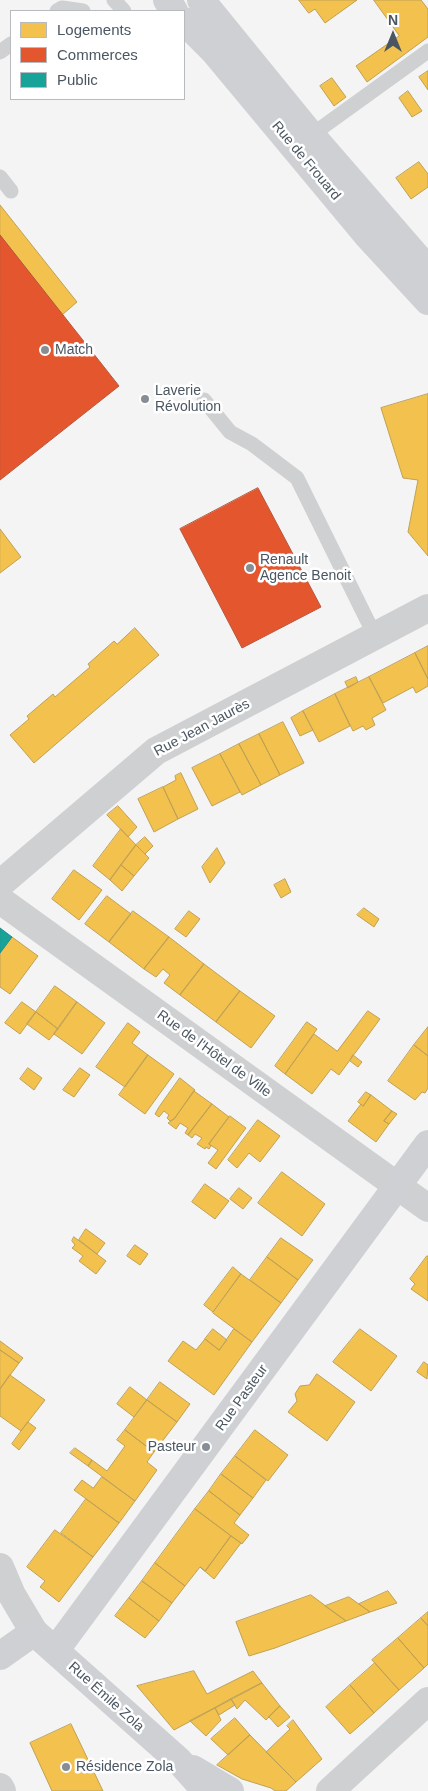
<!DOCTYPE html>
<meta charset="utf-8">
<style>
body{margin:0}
#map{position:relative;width:428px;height:1791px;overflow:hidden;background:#f4f4f4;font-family:Arial,sans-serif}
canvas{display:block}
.legend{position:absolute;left:10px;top:10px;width:175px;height:90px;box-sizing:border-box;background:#fff;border:1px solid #b7bbc0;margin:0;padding:6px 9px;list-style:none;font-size:15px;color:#4a5661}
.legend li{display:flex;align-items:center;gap:10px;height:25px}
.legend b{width:25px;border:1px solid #b7bbc0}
.north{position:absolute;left:368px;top:10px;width:50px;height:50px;-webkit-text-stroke:4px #fff;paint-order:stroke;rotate:0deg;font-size:14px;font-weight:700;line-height:20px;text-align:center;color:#4a5661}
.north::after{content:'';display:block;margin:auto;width:18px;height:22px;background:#4a5661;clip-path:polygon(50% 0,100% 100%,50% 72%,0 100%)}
</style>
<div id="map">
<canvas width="428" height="1791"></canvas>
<ul class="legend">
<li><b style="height:14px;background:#f2c14e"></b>Logements</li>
<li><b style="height:14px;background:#e4572e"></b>Commerces</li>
<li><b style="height:14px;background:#17a398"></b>Public</li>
</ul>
<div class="north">N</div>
</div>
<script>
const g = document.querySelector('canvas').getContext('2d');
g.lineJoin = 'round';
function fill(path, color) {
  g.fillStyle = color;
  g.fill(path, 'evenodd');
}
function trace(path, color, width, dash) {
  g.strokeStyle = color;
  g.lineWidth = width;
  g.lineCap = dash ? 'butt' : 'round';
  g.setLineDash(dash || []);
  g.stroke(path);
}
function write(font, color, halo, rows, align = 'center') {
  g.font = font + ' Arial,sans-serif';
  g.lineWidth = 5;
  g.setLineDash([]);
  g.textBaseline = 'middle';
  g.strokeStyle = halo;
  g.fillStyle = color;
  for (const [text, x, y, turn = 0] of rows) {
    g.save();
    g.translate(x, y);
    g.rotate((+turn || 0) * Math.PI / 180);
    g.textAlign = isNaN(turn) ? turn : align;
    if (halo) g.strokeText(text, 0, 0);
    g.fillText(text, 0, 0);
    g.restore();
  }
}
const homes = new Path2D(`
 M299 0H357L325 23 315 9 309 13Z
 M374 0H421L428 9V37L367 82 356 66 399 36Z
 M428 71V90L419 77Z
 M332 78 346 97 334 106 320 86Z
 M408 91 422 111 412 117 399 98Z
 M419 162 428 174V187L411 199 396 178Z
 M0 205 77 302 62 315 0 235Z
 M428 394V556L408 532 418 480 403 478 381 408Z
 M0 529 21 557 0 573Z
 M135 628 159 655 34 763 10 735 29 719 27 716 53 694 55 697 90 667 88 664 114 641 117 644Z
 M428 646V679L415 653Z
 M415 653 428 679V686L416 693 413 687 383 703 369 677Z
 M356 677 358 682 348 688 345 682Z
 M369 677 386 710 372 718 375 725 366 730 363 726 353 731 335 694Z
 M335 694 350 726 319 742 303 711Z
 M303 711 313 730 300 736 291 718Z
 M283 722 304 763 280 775 259 734Z
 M259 734 280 775 261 785 239 744Z
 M239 744 261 785 242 795 220 754Z
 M220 754 240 792 212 806 192 768Z
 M181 773 198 809 178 819 163 787 176 780 175 776Z
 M163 787 178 819 154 832 138 799Z
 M118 806 137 827 128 837 107 815Z
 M121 829 136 845 110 880 93 866Z
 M145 837 153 846 145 854 136 845Z
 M136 845 149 858 134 876 121 865Z
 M217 848 225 863 210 883 202 867Z
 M121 865 134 876 122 891 110 880Z
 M74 870 102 890 79 920 52 899Z
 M285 879 291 892 281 898 274 885Z
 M107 896 131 914 109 942 85 924Z
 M364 908 379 919 374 927 357 915Z
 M133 911 169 937 144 969 109 942Z
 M189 911 200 919 186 937 175 929Z
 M12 937 38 956 10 994 0 987V953Z
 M169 937 204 964 180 995 164 983 170 975 163 969 156 977 144 969Z
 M204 964 240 991 216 1022 180 995Z
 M55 986 77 1002 58 1029 36 1012Z
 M240 991 275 1016 251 1048 216 1022Z
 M22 1002 36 1012 20 1034 5 1023Z
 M77 1002 105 1023 82 1054 54 1034Z
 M368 1011 380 1019 339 1075 331 1069 312 1094 285 1074 314 1034 337 1051Z
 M36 1012 58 1029 49 1040 27 1024Z
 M307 1022 317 1029 285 1074 275 1066Z
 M128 1023 140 1032 132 1043 148 1055 125 1087 96 1067Z
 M428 1027V1056L414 1045Z
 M414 1045 428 1056V1088L425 1093 422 1092 415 1100 388 1081Z
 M148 1055 174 1074 145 1114 119 1095Z
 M353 1055 362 1062 358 1067 350 1061Z
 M28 1068 42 1078 34 1090 20 1079Z
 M80 1068 90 1075 74 1097 63 1090Z
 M180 1078 195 1090 174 1119 170 1121 167 1118 169 1115 164 1111 159 1117 155 1114 159 1107Z
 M194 1091 212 1104 188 1135 185 1133 188 1128 180 1123 176 1129 168 1123 174 1119Z
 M366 1092 371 1095 363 1106 358 1102Z
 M371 1095 392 1111 384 1121 389 1124 376 1142 348 1121 361 1104 363 1106Z
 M212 1104 229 1117 209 1144 211 1146 209 1149 206 1147 205 1149 197 1144 202 1138 195 1134 192 1138 188 1135Z
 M392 1111 397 1114 389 1124 384 1121Z
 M230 1116 246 1128 216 1169 208 1163 218 1150 209 1144Z
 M258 1120 280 1136 260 1162 249 1153 237 1168 228 1160Z
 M282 1172 325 1204 302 1236 258 1203Z
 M205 1184 229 1201 215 1219 192 1202Z
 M239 1188 252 1198 243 1209 230 1199Z
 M86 1229 105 1243 97 1254 79 1240Z
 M74 1237 106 1261 96 1274 79 1261 83 1256 72 1248 75 1245 72 1241Z
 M281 1238 313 1260 298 1280 267 1257Z
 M135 1245 148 1254 140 1265 127 1256Z
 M427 1256H428V1301L411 1289 415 1284 410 1279Z
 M267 1257 298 1280 281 1303 250 1280Z
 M233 1267 241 1274 213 1312 204 1305Z
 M241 1274 281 1303 252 1342 213 1313Z
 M213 1329 227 1340 219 1350 205 1339Z
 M234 1329 252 1342 214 1395 168 1361 183 1341 196 1350 205 1339 219 1350Z
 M360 1329 397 1356 371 1391 333 1362Z
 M0 1341 23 1358 19 1363 0 1350Z
 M0 1350 19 1363 0 1389Z
 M424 1362 428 1365 427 1379 417 1372Z
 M317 1374 355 1402 327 1441 288 1412 297 1401 295 1394 300 1386 309 1385Z
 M10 1375 45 1400 21 1431 0 1416V1389Z
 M160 1382 190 1404 177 1422 147 1400Z
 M130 1387 147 1400 134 1417 117 1404Z
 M147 1400 177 1422 154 1452 125 1430Z
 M28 1422 36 1428 19 1450 12 1444Z
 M125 1430 154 1452 147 1462 157 1470 135 1501 88 1466 92 1460 107 1471 125 1446 117 1440Z
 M255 1430 288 1455 268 1481 235 1456Z
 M75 1448 92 1460 88 1466 70 1453Z
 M235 1456 266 1480 253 1498 221 1474Z
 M221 1474 253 1498 240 1515 209 1491Z
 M102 1477 135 1501 119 1523 74 1490 82 1480 93 1488Z
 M209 1491 240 1515 234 1523 249 1535 242 1544 195 1509Z
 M86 1499 119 1523 93 1557 61 1533Z
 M195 1509 231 1536 205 1571 200 1567 185 1586 155 1563Z
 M55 1530 93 1557 59 1602 40 1587 45 1581 27 1567Z
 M231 1536 241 1543 214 1579 200 1567 205 1571Z
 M155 1563 185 1586 172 1603 142 1581Z
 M142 1581 172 1603 159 1621 129 1598Z
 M388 1591 397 1603 370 1612 359 1604Z
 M311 1595 346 1621 275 1648 249 1656 236 1622Z
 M349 1597 370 1612 346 1621 325 1606Z
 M129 1598 159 1621 145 1638 115 1616Z
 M428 1612V1626L421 1618Z
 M421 1618 428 1626V1664L424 1668 398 1638Z
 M398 1638 424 1668 399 1690 372 1660Z
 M375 1663 399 1690 374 1713 350 1685Z
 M194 1671 207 1694 253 1671 262 1683 174 1730 137 1686Z
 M262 1683 280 1706 266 1720 245 1700 237 1709 231 1699Z
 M350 1685 374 1713 350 1734 326 1707Z
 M231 1699 235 1705 219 1715 215 1708Z
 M280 1706 290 1717 278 1727 269 1717Z
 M215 1708 221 1720 206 1736 190 1721Z
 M235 1718 250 1735 228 1755 211 1739Z
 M293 1720 322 1759 296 1782 266 1752 290 1729 287 1726Z
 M71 1724 103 1791H52L30 1743Z
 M250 1735 296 1782 286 1791H275L271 1788 242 1779 217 1765Z`);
fill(homes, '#f2c14e');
trace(homes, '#c0a154', 1);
const shops = new Path2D(`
 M0 235 119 386 0 480Z
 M258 488 321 607 242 648 180 529Z`);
fill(shops, '#e4572e');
trace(shops, '#b6573d', 1);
const public = new Path2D(`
 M0 928 12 937 0 953Z`);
fill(public, '#17a398');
trace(public, '#268c88', 1);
trace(new Path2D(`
 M114 0 124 11
 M57 11 62 8 83 11
 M0 52 11 44
 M306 139 428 51
 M0 177 11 191
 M204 400 230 432 252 444 297 478 375 636`), '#ced0d2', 15);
trace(new Path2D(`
 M0 884 156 751 428 608
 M0 900 428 1208
 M0 1567 12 1595 34 1632
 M0 1787 2 1791
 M330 1791 428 1701`), '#ced0d2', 28);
trace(new Path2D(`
 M167 0 174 11
 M201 0 311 135 428 270
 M184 21 214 51 368 236 428 301
 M55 1651 428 1144
 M0 1656 34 1632 179 1761 206 1791
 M193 1769 230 1791`), '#ced0d4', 28);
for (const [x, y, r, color] of [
 [45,350,5,"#868d94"],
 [145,399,5,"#868d94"],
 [250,568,5,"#868d94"],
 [206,1447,5,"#868d94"],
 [66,1767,5,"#868d94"]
]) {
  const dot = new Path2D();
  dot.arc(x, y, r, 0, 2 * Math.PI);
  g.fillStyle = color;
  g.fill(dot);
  trace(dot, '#fff', 2);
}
write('14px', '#4a5661', '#fff', [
 ["Rue de Frouard",306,161,50],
 ["Rue Jean Jaurès",202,728,-28],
 ["Rue de l'Hôtel de Ville",214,1054,36],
 ["Rue Pasteur",242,1398,-54],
 ["Rue Émile Zola",106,1697,42]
]);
write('14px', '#4a5661', '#fff', [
 ["Match",55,350],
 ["Laverie",155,391],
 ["Révolution",155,407],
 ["Renault",260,560],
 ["Agence Benoit",260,576],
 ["Pasteur",196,1447,"right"],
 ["Résidence Zola",76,1767]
], 'left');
</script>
